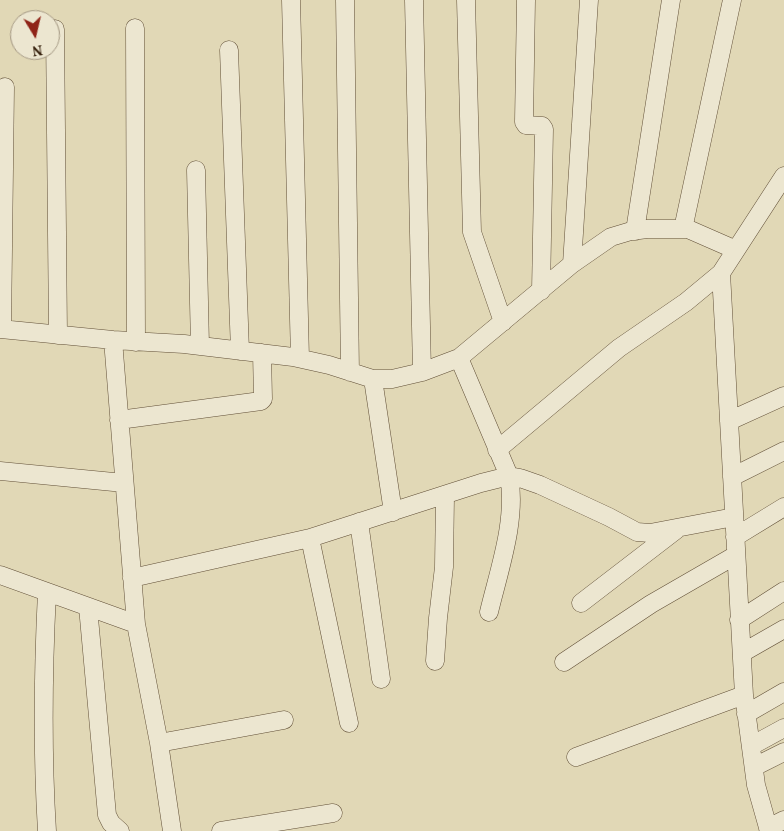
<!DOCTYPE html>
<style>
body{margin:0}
#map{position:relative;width:784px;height:831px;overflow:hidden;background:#e1d8b6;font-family:Vollkorn,serif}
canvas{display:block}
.north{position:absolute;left:10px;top:10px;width:50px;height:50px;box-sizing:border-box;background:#ece6d0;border:1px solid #a39782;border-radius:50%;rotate:171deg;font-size:14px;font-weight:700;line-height:20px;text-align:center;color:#36210d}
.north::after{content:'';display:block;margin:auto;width:18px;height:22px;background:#8f2418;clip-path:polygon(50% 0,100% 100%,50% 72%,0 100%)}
</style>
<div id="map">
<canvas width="784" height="831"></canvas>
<div class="north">N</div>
</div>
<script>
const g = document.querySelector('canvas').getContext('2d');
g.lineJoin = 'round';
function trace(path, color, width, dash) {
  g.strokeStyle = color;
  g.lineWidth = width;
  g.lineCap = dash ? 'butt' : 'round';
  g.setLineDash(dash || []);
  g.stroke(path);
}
const minor = new Path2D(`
 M291 0 300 358
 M345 0 350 372
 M414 0 422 372
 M466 0 472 232 503 322
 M526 0 524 122 526 125 542 126 544 129 541 291
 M135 28 136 342
 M55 29 58 335
 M229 50 240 351
 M196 170 200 346
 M683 229 732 0
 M635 231 671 0
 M572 264 589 0
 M721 273 744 695 756 785 769 831
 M0 329 113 340 184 344 293 357 329 365 373 379H392L422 372 459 358 572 264 611 237 631 231 647 229H688L736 250
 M2 329 5 87
 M113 340 136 624 159 743 172 831
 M459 358 509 476C517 520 499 570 489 612
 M373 379 393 512
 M119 420 261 401 263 399 262 353
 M729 421 784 396
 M497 450 619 348 686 302 721 273 784 176
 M0 471 124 483
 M732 477 784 451
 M359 522 381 679
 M735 537 784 507
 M310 538 349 723
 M0 575 136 624
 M132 578 310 538 481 483 509 476 520 478 540 485 609 517 637 532 650 533 734 517
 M47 592C43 672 42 751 47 831
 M581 603 676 530
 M88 607 107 815 111 823 120 831
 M739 620 784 591
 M742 653 784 629
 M435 661 438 618 444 567 445 496
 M564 662 651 604 736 555
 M746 714 784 692
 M159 743 284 720
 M751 746 784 728
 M576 757 744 695
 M754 767 784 752
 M768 828 784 820
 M221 831 333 813`);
trace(minor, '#614f37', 19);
trace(minor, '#ece6d0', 18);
</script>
